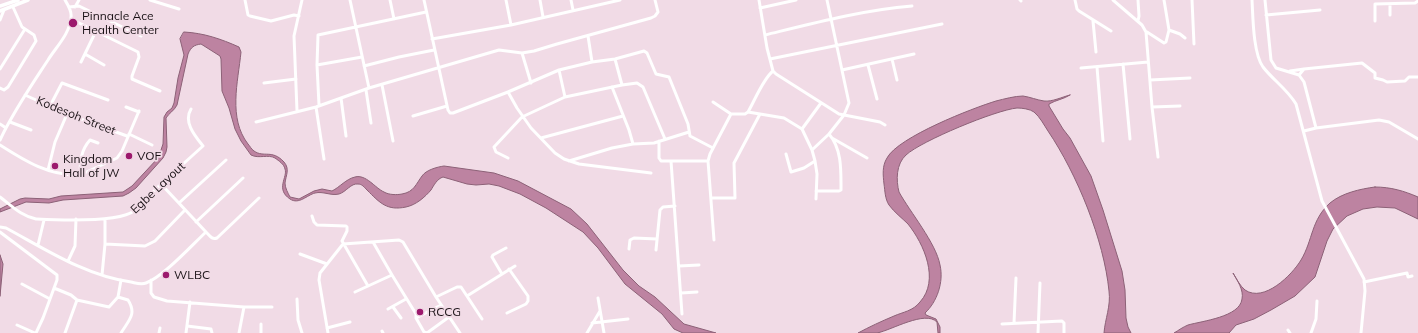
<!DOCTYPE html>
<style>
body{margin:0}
canvas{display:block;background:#f1dbe6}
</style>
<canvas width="1418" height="333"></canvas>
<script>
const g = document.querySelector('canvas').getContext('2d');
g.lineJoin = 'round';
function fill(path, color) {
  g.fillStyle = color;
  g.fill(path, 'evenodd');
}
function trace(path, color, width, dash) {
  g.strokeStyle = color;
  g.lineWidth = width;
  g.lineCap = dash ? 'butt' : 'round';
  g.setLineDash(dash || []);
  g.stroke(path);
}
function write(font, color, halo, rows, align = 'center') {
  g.font = font + ' Mulish,sans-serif';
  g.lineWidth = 3.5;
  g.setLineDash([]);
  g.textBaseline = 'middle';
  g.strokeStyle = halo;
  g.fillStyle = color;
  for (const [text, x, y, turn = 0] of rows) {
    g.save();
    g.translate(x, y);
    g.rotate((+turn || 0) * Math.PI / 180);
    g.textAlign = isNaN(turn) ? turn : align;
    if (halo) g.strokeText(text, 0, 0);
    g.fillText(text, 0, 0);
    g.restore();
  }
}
const water = new Path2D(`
 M184 32C204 33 221 39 239 47L241 52C238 82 228 118 248 144 250 146 251 149 254 151 264 158 272 149 284 162 290 169 286 175 285 183 285 188 288 193 290 197L299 199 314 191 322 189 332 191C340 187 346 179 355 177 366 174 375 188 384 192 389 195 397 195 402 194 414 192 416 184 422 176 426 170 437 167 444 166L494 173 518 181 571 209 587 224 623 270 639 286 655 297 684 324 716 333H683L674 329 662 314 625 284 598 248 583 232 546 208 520 194 499 186 489 184 476 185 467 184 443 177C437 179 434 185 431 190 425 197 416 205 406 207 387 211 380 203 367 190 364 187 362 184 358 184 351 183 346 192 339 194 331 196 323 191 315 193 307 195 299 205 290 199 275 189 288 177 285 169 284 164 279 161 275 158 268 154 259 159 251 155L241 141 235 129 229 108 222 91 221 59 220 56 201 44C194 45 191 47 188 54L177 105C174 111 169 113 166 118L167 147 166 152 163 158 136 188 129 193 123 196 63 200 49 203 26 202 0 212V209L20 199 25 198 49 199 61 196 123 192 132 186 158 158 161 150 163 144 164 117 167 112 172 108 174 103 178 78 184 55 180 39Z
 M1070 95C1064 99 1056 100 1049 104V106L1063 129 1070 138 1091 176 1103 210 1122 271 1125 290 1126 318 1128 327 1131 333H1104C1105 319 1111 306 1109 291 1104 240 1077 174 1048 131 1044 125 1040 117 1034 112 1030 109 1022 108 1017 108 996 110 921 141 906 155 896 164 896 180 899 192 910 212 936 243 940 265 944 282 937 302 925 313L926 315 936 319 940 327V333H938L937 322C925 310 892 330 877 333 871 333 864 333 858 333 869 327 882 321 894 316 903 312 913 311 920 302 940 280 924 244 908 224 902 218 894 212 889 205 885 199 885 191 884 184 883 175 882 166 887 158 898 137 973 108 996 101 1004 99 1015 96 1023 96 1030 97 1037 100 1044 101 1052 102 1062 97 1070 95Z
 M1375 187C1391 187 1404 191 1418 197V219L1395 208 1377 207 1363 209 1347 216 1333 229 1327 241 1315 277 1295 296 1271 310 1254 319 1236 325 1229 333H1174C1179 330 1183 327 1188 325 1202 321 1240 317 1242 299 1244 290 1237 280 1233 273 1236 278 1240 286 1245 290 1264 303 1292 275 1301 260 1313 240 1311 220 1330 203 1342 193 1360 189 1375 187Z
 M0 255 3 264 0 296Z`);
fill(water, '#bd83a1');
trace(water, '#8c6177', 1);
trace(new Path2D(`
 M150 0 179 9
 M245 0 248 15 250 16 271 21 294 15 299 16
 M350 0 369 88
 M390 0 394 19
 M424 0 448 110 450 113H453L508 92 517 108 531 128 555 153 564 159 579 164 651 173
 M506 0 511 25
 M540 0 543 17
 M571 0 573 10
 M759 0 767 48 773 71 776 74 839 114 880 122 885 125
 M827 0 849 103 844 115 829 134
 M1020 0 1021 1
 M1075 0 1077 9 1079 11 1111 31
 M1113 0 1142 25 1146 32 1152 107 1158 157
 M1192 0 1194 44
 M1252 0C1253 17 1253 53 1263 67 1273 80 1287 89 1296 104L1322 201 1364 279 1365 291 1361 333
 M1265 0 1271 60 1276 68 1299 75 1304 82 1316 128
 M1390 4V15
 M69 7 79 6 141 36
 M75 7 79 0
 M760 8 796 0
 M1266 15 1320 10
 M71 19 138 52 139 57 132 76V79L160 91
 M0 20 4 10
 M1093 21 1096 52
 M1138 21 1139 16 1138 0
 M1375 21V4L1415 3 1418 1
 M1169 30 1180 34 1185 38
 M1146 32H1147L1164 43 1166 42 1169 30 1164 0
 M765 35C814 23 863 10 912 6
 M588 36 592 62
 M432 39 511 25 620 0
 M522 53 531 83
 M85 54 104 65
 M615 59 622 85
 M770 59 942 24
 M892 59 897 80
 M81 62 96 31
 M1123 64 1130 139
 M317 65 362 57
 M868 65 877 99
 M364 66 399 57 434 50
 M1097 67 1103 141
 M1081 68 1148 62
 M0 69 25 29
 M559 70 565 97
 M842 70 914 54
 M1290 71 1304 69
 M1299 75 1304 69 1362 63 1375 73V78L1383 80 1387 82 1405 81 1409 77H1418
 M1150 80 1190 78
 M264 83 296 79
 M382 85 393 141
 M612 87 629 130 633 144
 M0 88 4 90 8 87 36 41 34 35 22 27 13 7
 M366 90 371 123
 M508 92 559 70 592 62 615 59 644 51 647 53 656 74 669 77 688 124 690 136 713 148
 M25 95 67 114 127 136
 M341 98 346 136
 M713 102 731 114
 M319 105 317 65 318 35 426 12
 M50 106 62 83 108 100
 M126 107 139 112
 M316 107 324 159
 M1152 107 1180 106
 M297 111 294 36 302 0
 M748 112C755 100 763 79 773 71
 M413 116 447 106
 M10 122 31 130
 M256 122 316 107 369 88 499 50 522 53 534 51 557 44 651 18 655 16 658 12 655 0
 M0 124 6 128
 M802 129 821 103
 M1304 131 1316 128 1379 120 1389 122 1418 139
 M129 134 152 145
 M541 138 623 116
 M832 138 867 158
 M0 140C13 112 31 86 48 60 56 47 70 34 71 17 72 11 68 5 65 0
 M659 141V158L661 161H708
 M0 145C25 161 49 176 80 175L117 158 122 151 139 111
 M812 150 829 134C842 149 841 171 841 190L839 191H816
 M786 154 791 172 804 168 815 161
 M508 158 496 152 494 147 522 117 565 97 622 85 637 83 643 87 665 139
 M569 161 612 148 633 144 654 143 689 132
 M671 161 682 314
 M48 170 55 142 67 114
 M80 175C80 161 81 150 90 140L98 143
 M161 184 206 232C210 236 212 240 217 238L259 198
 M0 197C12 206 21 216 36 219 57 220 118 223 134 211L161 184 203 146C195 136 183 122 191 109
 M711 198H735L734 163 760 114
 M179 203 226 160
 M312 216 314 222 317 225 346 226 347 227V231L342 241 368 286
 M196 222 243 178
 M0 227 6 228C45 249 86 276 131 282 136 283 141 285 146 283 163 277 192 245 206 232
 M0 232 57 275V280L43 318 36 333
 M714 240 708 161 710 154 731 114H745L748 112 784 118 802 129 812 150 815 161 817 174 816 199
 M373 242 392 275
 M105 244 145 246 155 241 185 210
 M38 245 44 220
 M629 249 630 240 634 238 657 239
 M656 250 660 210 663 207 675 206
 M300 254 327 264
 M68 261 75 246 76 219
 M679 266 699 265
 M502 274 492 257 493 255 506 248
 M102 275 105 244V220
 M151 280V293L154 297 167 301 244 307 239 333
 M1364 282 1407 273 1408 277 1412 276
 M22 284 50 299
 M54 288 71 295 77 300 109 307 118 297 121 280
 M355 292 392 275 416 314V318L424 332 427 333 449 317
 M681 293 697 292
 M467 296 515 266
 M118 297 128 300C137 314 129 320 121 333
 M436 297 457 287H461L482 319
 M598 298 604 333
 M297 299 298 320 302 333
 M244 307H272
 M393 307 401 318
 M388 309 406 299
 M507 313 526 304 528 301V296L509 269
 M416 318 441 305
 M592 323 628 319
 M1014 323 1016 278
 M261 324V333
 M1002 324 1062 321 1064 323V333
 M17 325 35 333
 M187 326 211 329 212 333
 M327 328 350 322
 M1288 330 1290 333
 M382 331 383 333
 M65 333 77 300
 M159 333 160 328
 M186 333 190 302
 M328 333 319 280 320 273 343 244 399 240 403 242 436 297 460 333
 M587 333 600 311
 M1038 333 1040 283
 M1311 333 1316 319 1317 301`), '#fff', 3);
trace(new Path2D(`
 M0 6 18 0
 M0 11 28 0`), '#fff', 3.5);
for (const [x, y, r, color] of [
 [73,23,5,"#9c196d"],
 [129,156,4,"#9c196d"],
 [55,166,4,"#9c196d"],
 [166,275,4,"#9c196d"],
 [420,312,4,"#9c196d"]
]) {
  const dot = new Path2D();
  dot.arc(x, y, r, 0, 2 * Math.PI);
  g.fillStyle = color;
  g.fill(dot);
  trace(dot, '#f1dbe6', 1.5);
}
write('12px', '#191115', '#f1dbe6', [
 ["Pinnacle Ace",82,16],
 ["Health Center",82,30],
 ["VOF",137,156],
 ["Kingdom",63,159],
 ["Hall of JW",63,173],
 ["WLBC",174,275],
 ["RCCG",428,312]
], 'left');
write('12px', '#191115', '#f1dbe6', [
 ["Kodesoh Street",76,116,22],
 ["Egbe Layout",158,188,-43]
]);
</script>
